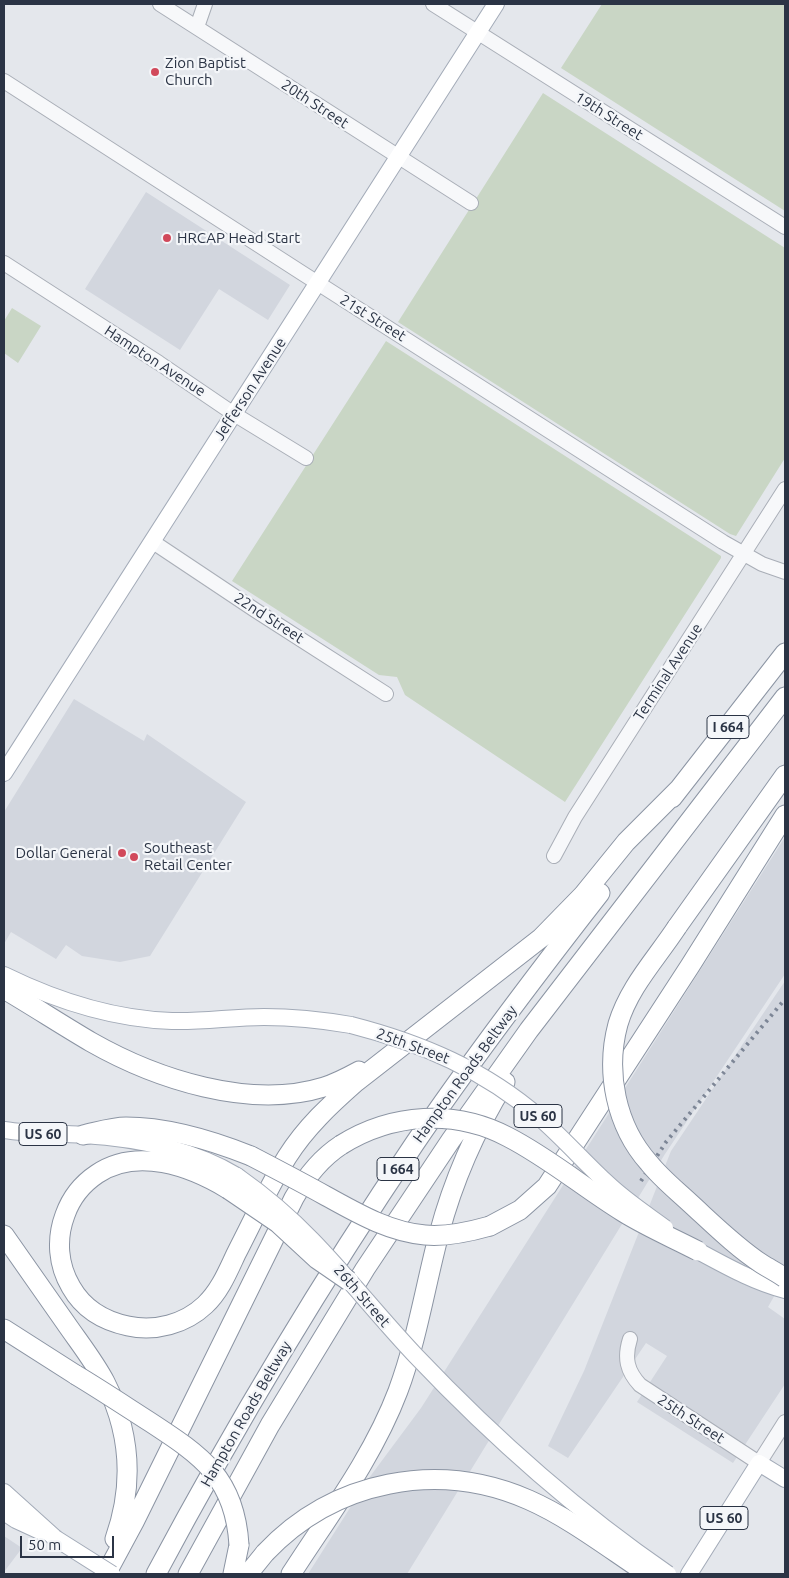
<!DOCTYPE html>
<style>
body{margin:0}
#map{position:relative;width:789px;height:1578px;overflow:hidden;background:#e4e7ec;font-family:Ubuntu,sans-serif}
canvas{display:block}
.frame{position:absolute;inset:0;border:5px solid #2b3445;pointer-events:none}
.scale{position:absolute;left:20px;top:1536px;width:94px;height:22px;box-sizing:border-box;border:2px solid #2b3445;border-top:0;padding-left:6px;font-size:15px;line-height:18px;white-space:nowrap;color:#2b3445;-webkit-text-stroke:4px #f4f6f9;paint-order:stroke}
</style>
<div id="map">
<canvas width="789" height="1578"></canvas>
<div class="frame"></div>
<div class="scale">50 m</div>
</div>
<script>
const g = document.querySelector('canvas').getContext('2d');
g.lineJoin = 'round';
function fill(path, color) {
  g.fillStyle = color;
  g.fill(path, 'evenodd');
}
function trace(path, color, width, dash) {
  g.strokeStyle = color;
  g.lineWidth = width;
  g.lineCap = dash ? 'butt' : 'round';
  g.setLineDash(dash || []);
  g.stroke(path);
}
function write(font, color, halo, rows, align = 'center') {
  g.font = font + ' Ubuntu,sans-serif';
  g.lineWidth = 4.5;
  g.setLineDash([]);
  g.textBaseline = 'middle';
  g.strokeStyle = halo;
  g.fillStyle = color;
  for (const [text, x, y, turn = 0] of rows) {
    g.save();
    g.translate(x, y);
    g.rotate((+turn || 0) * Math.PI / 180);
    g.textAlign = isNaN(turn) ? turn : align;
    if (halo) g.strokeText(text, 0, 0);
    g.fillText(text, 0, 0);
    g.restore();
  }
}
fill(new Path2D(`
 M146 192 290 285 268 320 219 289 180 350 85 289Z
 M74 699 144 741 147 734 246 802 150 956 120 962 82 956 66 945 56 959 11 932 4 944V812Z
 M785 837V974L665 1154 407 1574H308L369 1478 421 1408Z
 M785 981V1277L768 1307 785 1319V1384L733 1463 637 1402 667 1356 646 1343 568 1458 548 1446 584 1371 671 1151Z
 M4 1536 22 1548 4 1572Z`), '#d2d6de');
fill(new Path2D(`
 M602 4H785V211L561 68Z
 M543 93 785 248V458L736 536 730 534 398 322Z
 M12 308 41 326 18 363 4 353V321Z
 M386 341 721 556V558L565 802 405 695 397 677 379 675 232 581Z`), '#c9d6c5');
const minor = new Path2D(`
 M160 4 471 203
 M433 4 785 227
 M197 27 205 4
 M4 81 302 273 723 542 762 564 785 572
 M4 263 159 363 234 414 306 458
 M153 542 255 610 386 694
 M554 856 575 817 785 489
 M630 1339C624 1358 627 1371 640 1385L759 1463 785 1422`);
const major = new Path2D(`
 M4 773 496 4
 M4 975C57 1001 112 1019 172 1021 203 1022 233 1017 264 1017 293 1017 322 1020 351 1025
 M4 1130C31 1134 57 1133 83 1135 135 1138 192 1149 237 1176
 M698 1251C726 1266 754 1282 785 1290
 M4 1492 55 1538
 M4 1512 16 1520 42 1532
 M689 1574 759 1463 785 1479`);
const highway = new Path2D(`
 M672 798 785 653
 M677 927 785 775
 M4 989C33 1006 62 1025 91 1042 156 1079 250 1110 324 1087 337 1083 348 1077 359 1071
 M83 1135C97 1132 112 1127 126 1127 168 1127 211 1140 251 1156
 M228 1189C190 1166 137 1147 97 1174 82 1184 71 1198 65 1215 56 1239 58 1265 71 1287 84 1310 104 1321 128 1326 155 1332 185 1324 205 1305 220 1291 228 1271 236 1254 253 1221 268 1188 287 1157 306 1127 330 1105 356 1082L541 938 583 895 626 842 679 789
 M490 1226 520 1210 547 1186 690 966 785 815
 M4 1235C24 1264 45 1293 65 1322 78 1341 94 1361 105 1382 131 1433 134 1485 115 1539
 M4 1329 76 1375
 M106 1574 134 1522 294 1198C306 1177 321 1158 341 1145
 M156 1574C235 1426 321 1282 415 1143 473 1058 536 975 600 893
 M188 1574 270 1425 365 1269 451 1140 529 1030 785 697
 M233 1574 239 1545
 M248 1574 265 1553
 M291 1574C329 1515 373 1457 398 1391 417 1340 425 1287 439 1234 453 1181 476 1129 505 1082`);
trace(minor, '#a9aeb7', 16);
trace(major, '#a3abb8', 18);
trace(highway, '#8b94a3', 21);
trace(minor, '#f7f8fa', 14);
trace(major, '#fff', 16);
trace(highway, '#fff', 19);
trace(new Path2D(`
 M641 1181 666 1142 785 999`), '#7d8696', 4, [2.5, 5]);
const majorBridge = new Path2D(`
 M351 1025C421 1043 485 1070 540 1118 564 1139 585 1163 608 1184 626 1201 646 1214 665 1228
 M237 1176C264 1195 289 1216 312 1240 348 1277 380 1318 416 1356 492 1436 576 1511 668 1574
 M55 1538 112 1574`);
const highwayBridge = new Path2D(`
 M677 927C656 959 629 987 618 1024 605 1072 616 1126 649 1163 661 1178 676 1190 690 1203 713 1224 736 1247 762 1264 770 1269 778 1273 785 1278
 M341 1145C392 1113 455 1109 508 1137 549 1158 584 1188 623 1212 647 1227 673 1238 698 1251
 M251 1156C276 1169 301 1182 326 1196 357 1213 389 1232 425 1235 447 1237 469 1232 490 1226
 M228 1189 278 1223 317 1259 349 1281
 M76 1375C101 1390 125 1406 150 1422 202 1456 235 1478 239 1545
 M265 1553C334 1480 438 1460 529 1500 570 1518 611 1550 648 1574`);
trace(majorBridge, '#a3abb8', 18, []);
trace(highwayBridge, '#8b94a3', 21, []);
trace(majorBridge, '#fff', 16);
trace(highwayBridge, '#fff', 19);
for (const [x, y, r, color] of [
 [155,72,5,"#d1495b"],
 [167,238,5,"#d1495b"],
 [122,853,5,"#d1495b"],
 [134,857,5,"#d1495b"]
]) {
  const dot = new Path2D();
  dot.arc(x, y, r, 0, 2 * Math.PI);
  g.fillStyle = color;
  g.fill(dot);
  trace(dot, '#f4f6f9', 2);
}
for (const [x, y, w] of [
 [728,727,42],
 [538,1116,48],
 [43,1134,48],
 [398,1169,42],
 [724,1518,48]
]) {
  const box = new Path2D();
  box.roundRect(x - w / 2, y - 11.5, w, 23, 4);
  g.fillStyle = '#f4f6f9';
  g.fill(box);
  trace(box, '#2b3445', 1);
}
write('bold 14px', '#2b3445', null, [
 ["I 664",728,727],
 ["US 60",538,1116],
 ["US 60",43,1134],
 ["I 664",398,1169],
 ["US 60",724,1518]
]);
write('15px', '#2b3445', '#f4f6f9', [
 ["Zion Baptist",165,63],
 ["Church",165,80],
 ["HRCAP Head Start",177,238],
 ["Southeast",144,848],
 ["Retail Center",144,865],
 ["Dollar General",112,853,"right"]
], 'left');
write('15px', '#2b3445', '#f4f6f9', [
 ["20th Street",315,104,33],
 ["19th Street",609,116,32],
 ["21st Street",373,318,32],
 ["Hampton Avenue",155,361,33],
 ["Jefferson Avenue",250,389,-57],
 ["22nd Street",269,618,33],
 ["Terminal Avenue",668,672,-57],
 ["25th Street",413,1046,20],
 ["Hampton Roads Beltway",465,1074,-54],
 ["26th Street",362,1296,49],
 ["Hampton Roads Beltway",246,1414,-60],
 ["25th Street",691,1419,33]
]);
</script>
